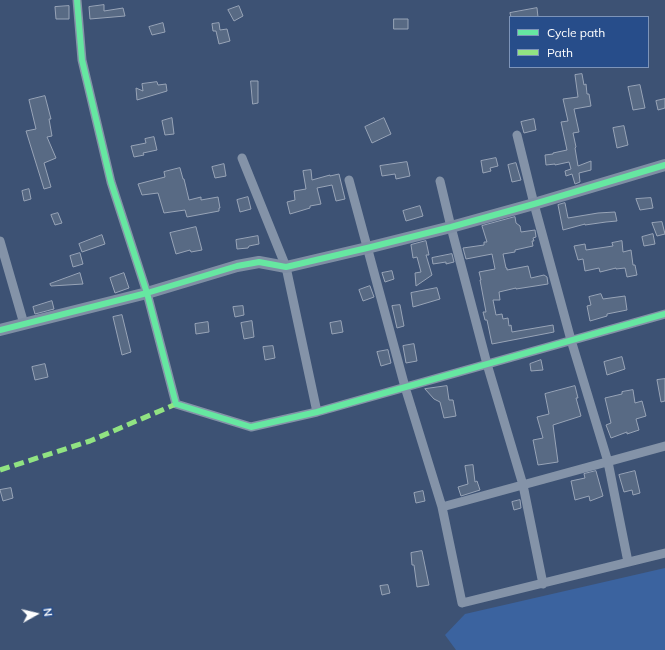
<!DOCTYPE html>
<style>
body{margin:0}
#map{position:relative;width:665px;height:650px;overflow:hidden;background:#3d5274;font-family:Mulish,sans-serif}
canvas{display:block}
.legend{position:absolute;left:509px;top:16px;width:140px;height:52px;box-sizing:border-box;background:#274d8a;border:1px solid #7d94b9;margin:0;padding:5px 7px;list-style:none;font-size:12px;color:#fff}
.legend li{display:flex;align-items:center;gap:8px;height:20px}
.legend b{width:20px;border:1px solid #7d94b9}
.north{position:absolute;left:16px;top:594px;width:40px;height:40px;-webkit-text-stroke:3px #274d8a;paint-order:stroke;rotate:82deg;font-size:11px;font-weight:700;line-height:16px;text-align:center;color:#fff}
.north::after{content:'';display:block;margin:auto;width:14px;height:18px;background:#fff;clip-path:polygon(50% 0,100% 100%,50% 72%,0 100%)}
</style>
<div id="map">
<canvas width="665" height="650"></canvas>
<ul class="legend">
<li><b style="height:5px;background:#66e7a1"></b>Cycle path</li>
<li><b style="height:5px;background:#91e382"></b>Path</li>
</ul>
<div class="north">N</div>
</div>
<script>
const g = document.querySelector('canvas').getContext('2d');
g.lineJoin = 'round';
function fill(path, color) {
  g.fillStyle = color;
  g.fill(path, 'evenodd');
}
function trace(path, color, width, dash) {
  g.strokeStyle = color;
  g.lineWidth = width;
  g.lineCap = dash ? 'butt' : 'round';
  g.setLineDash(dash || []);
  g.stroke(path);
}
fill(new Path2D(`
 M665 568V650H456L445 635 465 614Z`), '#3b639f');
const building = new Path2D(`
 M104 5V11L123 8 125 16 90 19 89 7Z
 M69 6V19H56L55 7Z
 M239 6 243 16 234 21 228 10Z
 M537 8 538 17H511L510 13Z
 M394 19H408V29H394Z
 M163 23 165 32 152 35 149 27Z
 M219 23 220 30 227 29 230 41 219 44 216 31H213L212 24Z
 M582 74 584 85 586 84 587 94H589L591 106 574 109 579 132 573 133 576 147 575 148 578 166 591 161V170L579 173 580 182 575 184 572 174 566 176 565 171 571 169 569 162 555 165V164L546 165 545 155 553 154V153L567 150 561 122 568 121 563 99 578 97 575 75Z
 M251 81H258V103L253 104Z
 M157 82 158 85 166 84 167 91 137 100 136 88 143 91 142 84Z
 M640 85 645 108 633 110 628 87Z
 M45 96 51 119H49L52 136 47 137 56 158 44 163 51 187 44 189 26 131 36 129 29 100Z
 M665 99V108L658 110 656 101Z
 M172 118 174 134 165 135 162 121Z
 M384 118 391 134 372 143 365 127Z
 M534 119 536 130 524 133 521 122Z
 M624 126 628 145 617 148 613 128Z
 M154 137 157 150 143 153 144 155 134 157 131 146 146 143 145 139Z
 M496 158 498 166 490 168 491 171 483 173 481 161Z
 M407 162 410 176 396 179 395 174 382 176 380 166Z
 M516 163 521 180 512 182 508 165Z
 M224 164 226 176 215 178 212 167Z
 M180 168 183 179H184L189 200 201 197V200L218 197 220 208H219V211L187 217 185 210 164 213 158 193 142 195 138 184 165 177 164 172Z
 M311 170 312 180 330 175V176L339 174 345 199 336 201 332 185 317 188 321 204 310 206V208L290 214 287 202 295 200 294 191 306 189 303 171Z
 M29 189 31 199 24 201 22 191Z
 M248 197 251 209 240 212 237 200Z
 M651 198 653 208 640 210 636 199Z
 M565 203 568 218 598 213 615 212 617 221 606 222 585 225V224L563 230 558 205Z
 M420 206 423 216 406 221 403 211Z
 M58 213 62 223 55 225 51 215Z
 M515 217 516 223 520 226 521 232 535 230 536 237 533 238 534 241H532L533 246 515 250V252L503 254 506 268H507V270L528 266 531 278 544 275 547 277 548 284 516 289V288L499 292 500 300H493L496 315 502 314 503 319 508 318 509 326 511 325 512 332 553 325 554 332 492 344 487 320H485L483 312H486L480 280H481L479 272 495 269 492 254 466 259 463 248 484 245V242H487L482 226Z
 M662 222 665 234 657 236 652 223Z
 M196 227 202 250 191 252 190 250 176 254 170 233Z
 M653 234 655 244 644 246 642 237Z
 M102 235 105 244 82 252 79 244Z
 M258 236 259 244 249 246 248 248 237 249 236 240Z
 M426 241 429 255H426L432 275 416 286 415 273 421 272 417 257 413 258 411 245Z
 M622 241 623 252 631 250 633 265H635L637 275 627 277 625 268 616 269V268L600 272 599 268 585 271 583 259 578 260 574 246 585 244 586 250 613 246 612 243Z
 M80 253 83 264 73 267 70 256Z
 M452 254 454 262 446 264V262L433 264 432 258Z
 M392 271 394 279 385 282 382 273Z
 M80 273 83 284 51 286 50 284Z
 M124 273 129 288 115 293 110 278Z
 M370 286 374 297 363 301 359 290Z
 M437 288 440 299 413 307 411 293Z
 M601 294 603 299 625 296 627 310 607 314V316L590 321 587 306 591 305 589 297Z
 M52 301 54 309 35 314 33 307Z
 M400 305 404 326 397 328 392 306Z
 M243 306 244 315 235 317 233 307Z
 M122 315 131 352 122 355 113 317Z
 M252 321 254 337 244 339 241 323Z
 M341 321 343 332 332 334 330 323Z
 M208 322 209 332 196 334 195 324Z
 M414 344 417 361 406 363 403 346Z
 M273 346 275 358 265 360 263 347Z
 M388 350 391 363 381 366 377 352Z
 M622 357 625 369 607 375 604 362Z
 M541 360 543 370 531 371 530 364Z
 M45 364 48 377 35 380 32 367Z
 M665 379V401L661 402 657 380Z
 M447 386 449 400H453L456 416 444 418 440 402 434 399 425 389Z
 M575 386 578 398H576L581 416 553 425 558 462 538 465 533 440 543 438 537 417 549 414 545 394Z
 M633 390 635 403 642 401 646 416 636 419 639 430 627 434V432L611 438 606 425 611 423 605 398 622 394V392Z
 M473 465 475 482 477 481 480 490 461 496 458 487 468 484 465 466Z
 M596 471 603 496 590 501 589 496 575 500 571 481 585 478 584 474Z
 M635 471 640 493 633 495 632 490 624 492 619 475Z
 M11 488 13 498 3 501 0 490Z
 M423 491 425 501 416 503 414 493Z
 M520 500 521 508 514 510 512 502Z
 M422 551 429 585 417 587 414 565H412L411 553Z
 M388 585 390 593 382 595 380 586Z`);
fill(building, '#586a84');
trace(building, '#98a4b7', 1);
trace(new Path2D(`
 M77 0 82 60 111 182 147 293 176 404 251 427 317 412 665 314
 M517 135 534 204 571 340 608 462 628 562
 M242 158 286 267 317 412
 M349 180 405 387 442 507 462 603 665 553
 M440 181 451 227 487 364 523 485 543 584
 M0 241 24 324
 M442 507 665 446`), '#8493a8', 9);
trace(new Path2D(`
 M0 330 147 293 237 266 259 262 286 267 367 248 451 227 534 204 665 165`), '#7f8ea4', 12);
trace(new Path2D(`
 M0 470 90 441 176 404`), '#91e382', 5, [10, 5]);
trace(new Path2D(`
 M77 0 82 60 111 182 147 293 176 404 251 427 317 412 665 314
 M0 330 147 293 237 266 259 262 286 267 367 248 451 227 534 204 665 165`), '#66e7a1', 6);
</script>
